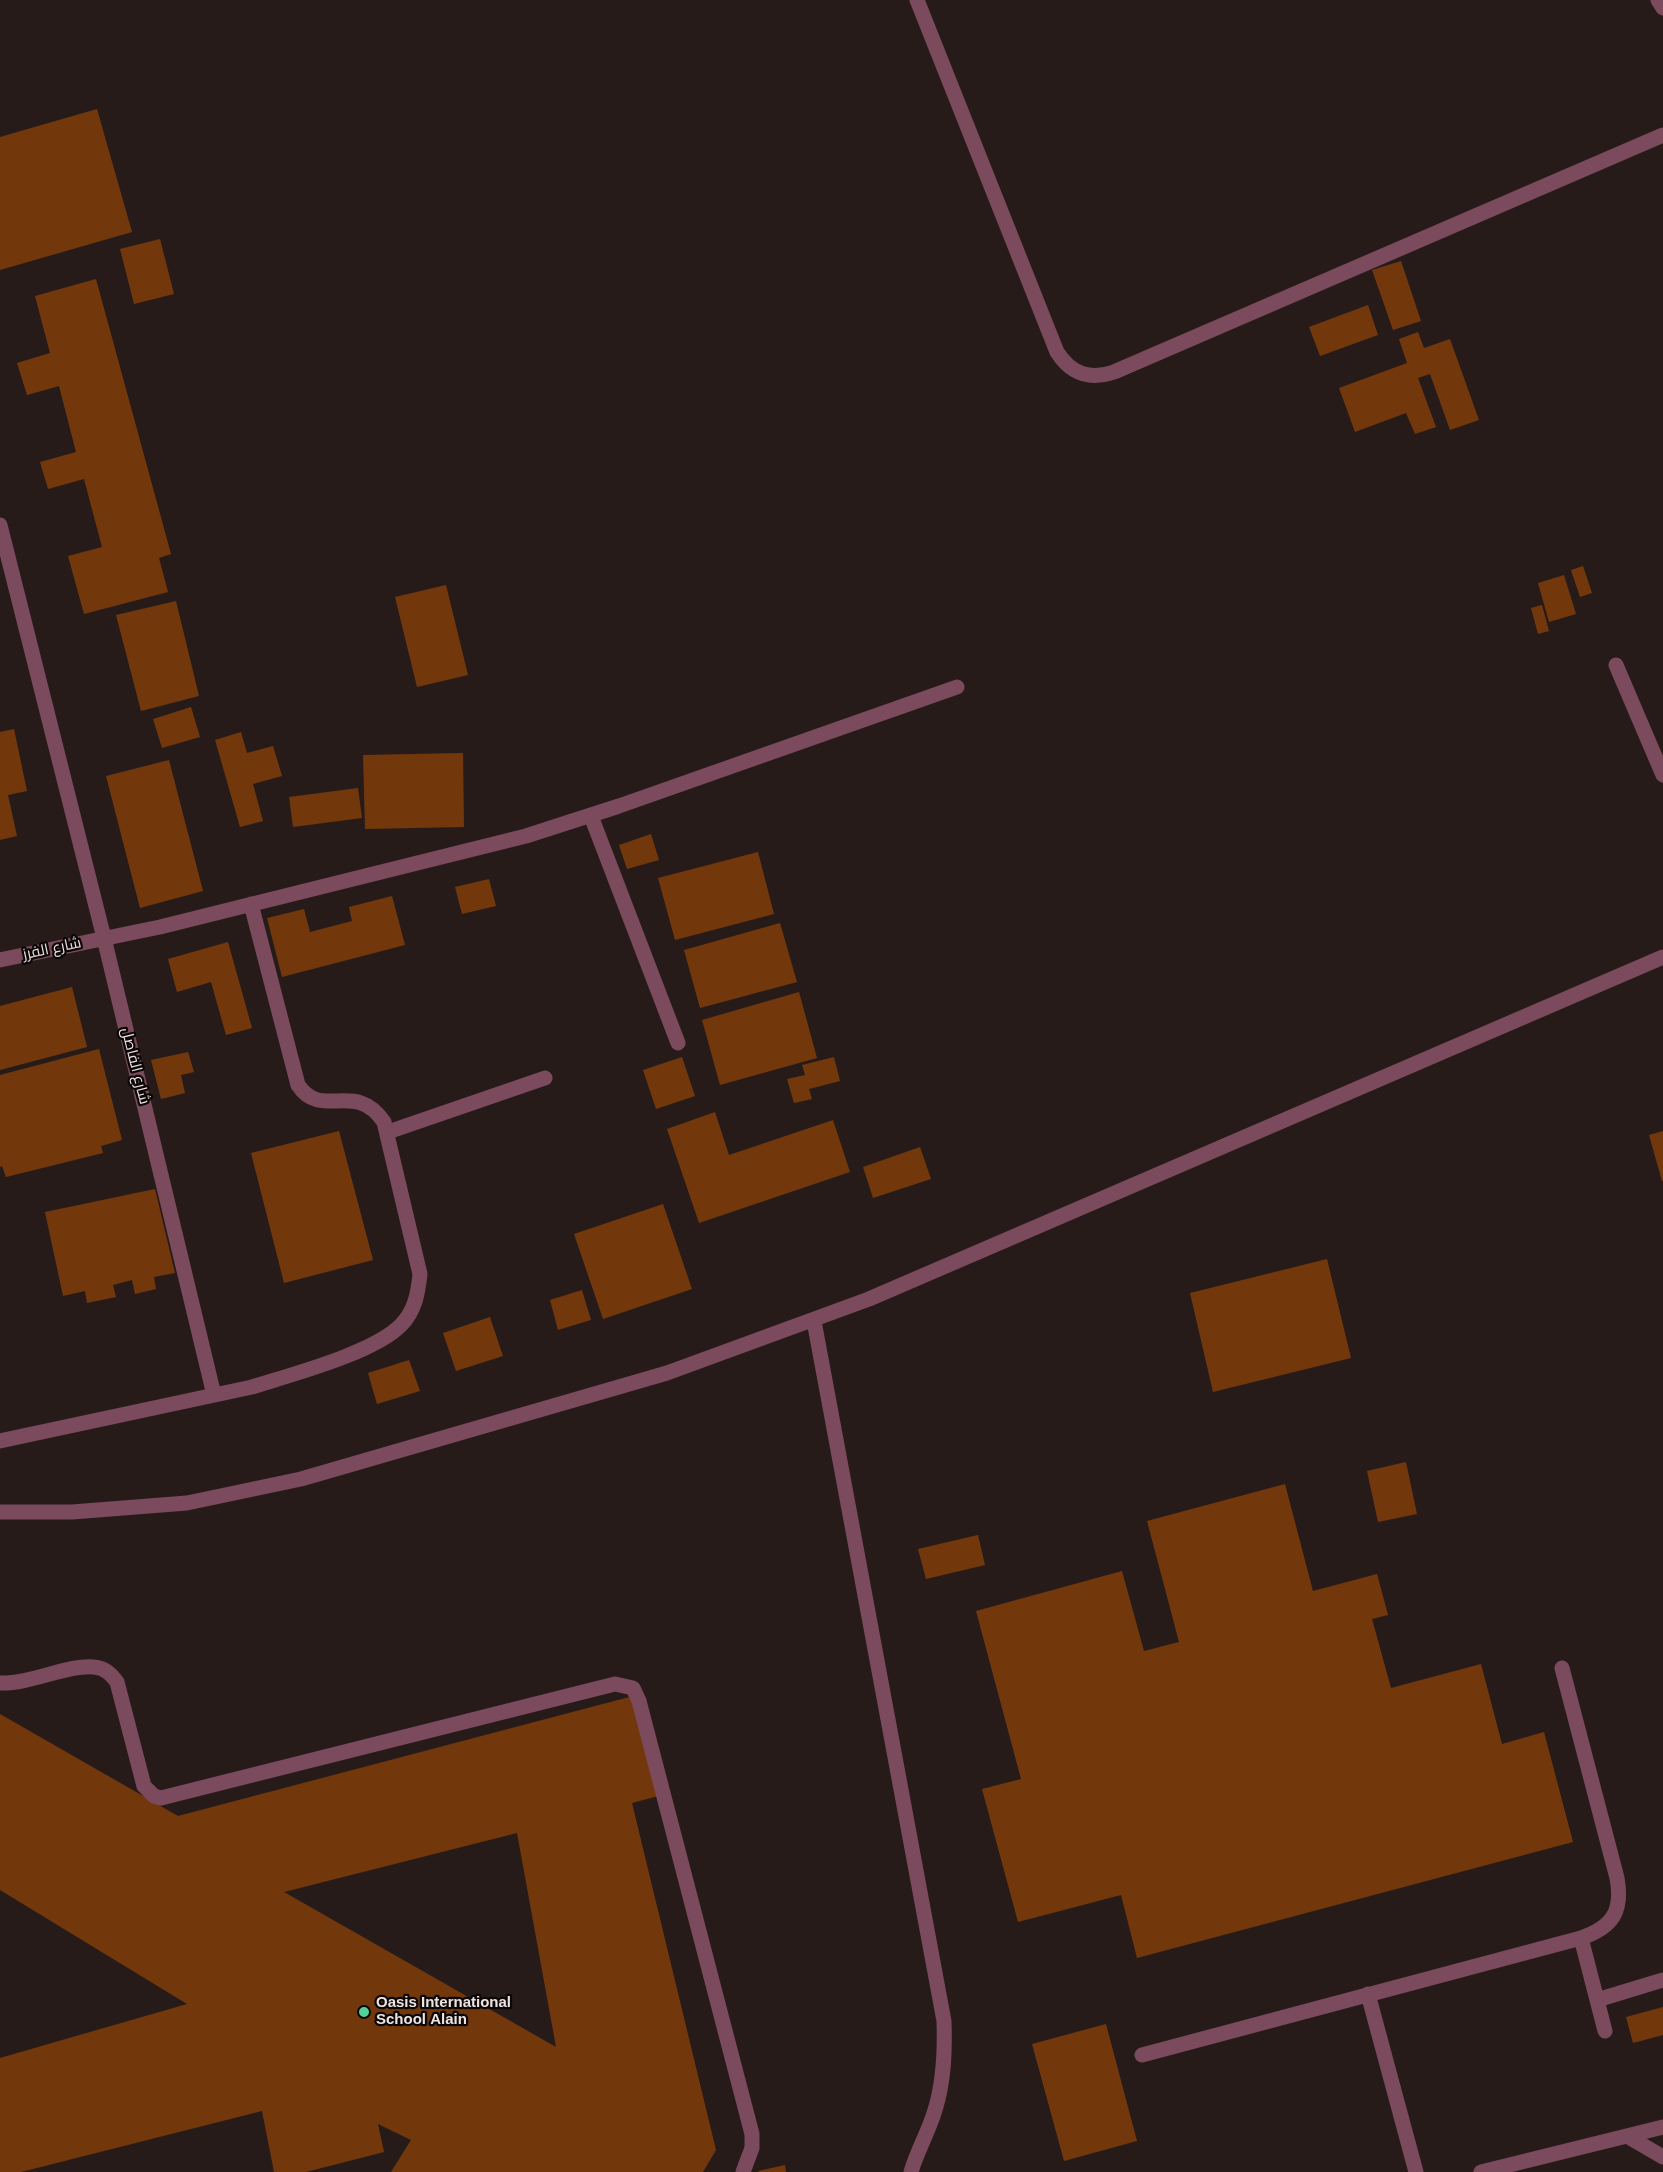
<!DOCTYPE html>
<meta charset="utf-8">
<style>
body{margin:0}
canvas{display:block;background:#271b1a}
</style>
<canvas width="1663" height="2172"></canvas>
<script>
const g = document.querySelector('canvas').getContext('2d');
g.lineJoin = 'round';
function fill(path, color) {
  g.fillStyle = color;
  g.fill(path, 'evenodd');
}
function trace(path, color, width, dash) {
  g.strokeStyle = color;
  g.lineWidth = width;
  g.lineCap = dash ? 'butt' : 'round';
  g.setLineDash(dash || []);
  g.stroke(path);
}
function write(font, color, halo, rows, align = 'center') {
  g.font = font + ' Arial,Cairo,sans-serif';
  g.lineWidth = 4.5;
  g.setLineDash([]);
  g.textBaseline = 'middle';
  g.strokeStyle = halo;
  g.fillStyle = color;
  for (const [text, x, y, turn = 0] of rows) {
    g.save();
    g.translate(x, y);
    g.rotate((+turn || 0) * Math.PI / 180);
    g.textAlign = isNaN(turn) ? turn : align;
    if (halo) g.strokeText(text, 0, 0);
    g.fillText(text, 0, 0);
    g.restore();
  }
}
fill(new Path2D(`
 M97 109 132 232 0 270V137Z
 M160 239 174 294 134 304 120 249Z
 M1401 261 1421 321 1393 330 1372 270Z
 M96 279 171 554 159 558 168 592 84 614 68 556 102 547 84 479 48 489 40 462 76 452 59 386 27 395 17 363 50 353 35 296Z
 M1368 305 1378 335 1320 356 1309 327Z
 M1418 332 1424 348 1450 339 1479 420 1450 430 1430 374 1418 378 1436 427 1415 434 1406 413 1355 432 1339 388 1407 363 1399 339Z
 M1583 566 1592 593 1580 597 1571 570Z
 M1564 575 1576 614 1549 622 1538 583Z
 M446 585 468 675 417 687 395 597Z
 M176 601 199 696 141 711 116 615Z
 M1542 605 1549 631 1538 634 1531 608Z
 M191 707 200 737 162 748 153 719Z
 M14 729 27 791 8 795 17 836 0 840V732Z
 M241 732 247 753 273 746 282 776 253 784 263 821 240 827 215 740Z
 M463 753 464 827 365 829 363 755Z
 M169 760 203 891 140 908 106 776Z
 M358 788 362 818 293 827 289 797Z
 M651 834 659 860 627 869 619 845Z
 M758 852 774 914 675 940 658 878Z
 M489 879 496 906 462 914 455 887Z
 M392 896 405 945 282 977 267 918 304 909 310 932 352 921 349 907Z
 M780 923 797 982 700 1008 684 950Z
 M228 942 252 1028 226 1035 211 982 177 992 168 959Z
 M72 987 87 1047 0 1070V1006Z
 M799 992 817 1058 720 1085 702 1020Z
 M99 1049 122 1140 101 1146 103 1153 6 1177 2 1166 0 1167V1075Z
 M188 1052 194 1072 181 1075 185 1093 161 1099 151 1060Z
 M682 1057 695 1096 656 1109 643 1070Z
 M834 1057 840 1081 809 1089 812 1099 794 1103 787 1079 805 1075 802 1065Z
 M715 1112 729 1155 833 1120 850 1172 699 1223 667 1129Z
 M339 1131 373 1260 284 1283 251 1153Z
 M1663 1131V1181H1662L1649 1135Z
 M920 1147 931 1179 873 1198 863 1167Z
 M155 1189 175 1273 154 1277 156 1289 135 1294 132 1280 113 1285 116 1297 87 1303 85 1291 63 1296 45 1212Z
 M663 1204 692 1289 603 1319 574 1234Z
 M1327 1259 1351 1358 1213 1392 1190 1293Z
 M582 1290 591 1320 558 1330 550 1300Z
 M490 1317 503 1356 456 1371 443 1333Z
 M409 1360 420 1391 377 1404 368 1373Z
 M1406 1462 1417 1514 1378 1522 1367 1471Z
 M1285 1484 1313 1591 1377 1574 1388 1615 1372 1619 1391 1688 1481 1664 1502 1744 1544 1732 1573 1842 1137 1958 1121 1895 1018 1922 982 1789 1021 1779 976 1611 1122 1571 1144 1651 1179 1642 1147 1521Z
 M978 1535 985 1565 926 1579 918 1549Z
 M637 1695 662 1795 632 1803 716 2150 703 2172H391L411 2140 378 2124 384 2152 306 2172H274L262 2111 21 2172H0V2058L187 2004 0 1890V1714L178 1816ZM517 1833 556 2047 284 1892Z
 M1663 2007V2035L1633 2043 1626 2017Z
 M1106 2024 1137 2141 1064 2161 1032 2044Z
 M785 2165 786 2172H759L758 2171Z`), '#72380c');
trace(new Path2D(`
 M917 0 1057 352C1071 374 1090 380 1114 372L1663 135
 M1658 0 1663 8
 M0 525 104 938 214 1395
 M1616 665 1663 775
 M591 816 678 1043
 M0 960 160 927 526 836 619 806 957 687
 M388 1132 545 1078
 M814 1321 944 2021C945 2052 944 2081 935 2110 929 2131 917 2151 911 2172
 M0 1441 252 1387C290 1375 374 1353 401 1325 415 1311 418 1293 420 1274L384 1122C355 1079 322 1121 298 1085L251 904
 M0 1512H72L187 1503 301 1479 667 1373 869 1299 1663 957
 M0 1683C31 1684 69 1664 94 1667 105 1668 111 1674 117 1682L144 1786 154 1796 161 1798 615 1684 633 1688 639 1701 752 2134V2148L743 2172
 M1581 1938 1605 2031
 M1368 1994 1416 2172
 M1597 2000 1663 1980
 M1142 2055 1581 1938C1613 1927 1623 1911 1617 1878L1562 1668
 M1627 2136 1663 2157
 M1481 2172 1663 2127`), '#7b4a5c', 15);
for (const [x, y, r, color] of [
 [364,2012,6,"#50d398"]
]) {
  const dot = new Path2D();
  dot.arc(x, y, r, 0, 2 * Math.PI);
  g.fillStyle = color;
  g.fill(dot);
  trace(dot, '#0c0707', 2);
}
write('15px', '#ece3e2', '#0c0707', [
 ["شارع الفرز",52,949,-12],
 ["شارع الفاصل",135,1066,76]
]);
write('bold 15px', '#ece3e2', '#0c0707', [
 ["Oasis International",376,2003],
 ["School Alain",376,2020]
], 'left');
</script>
